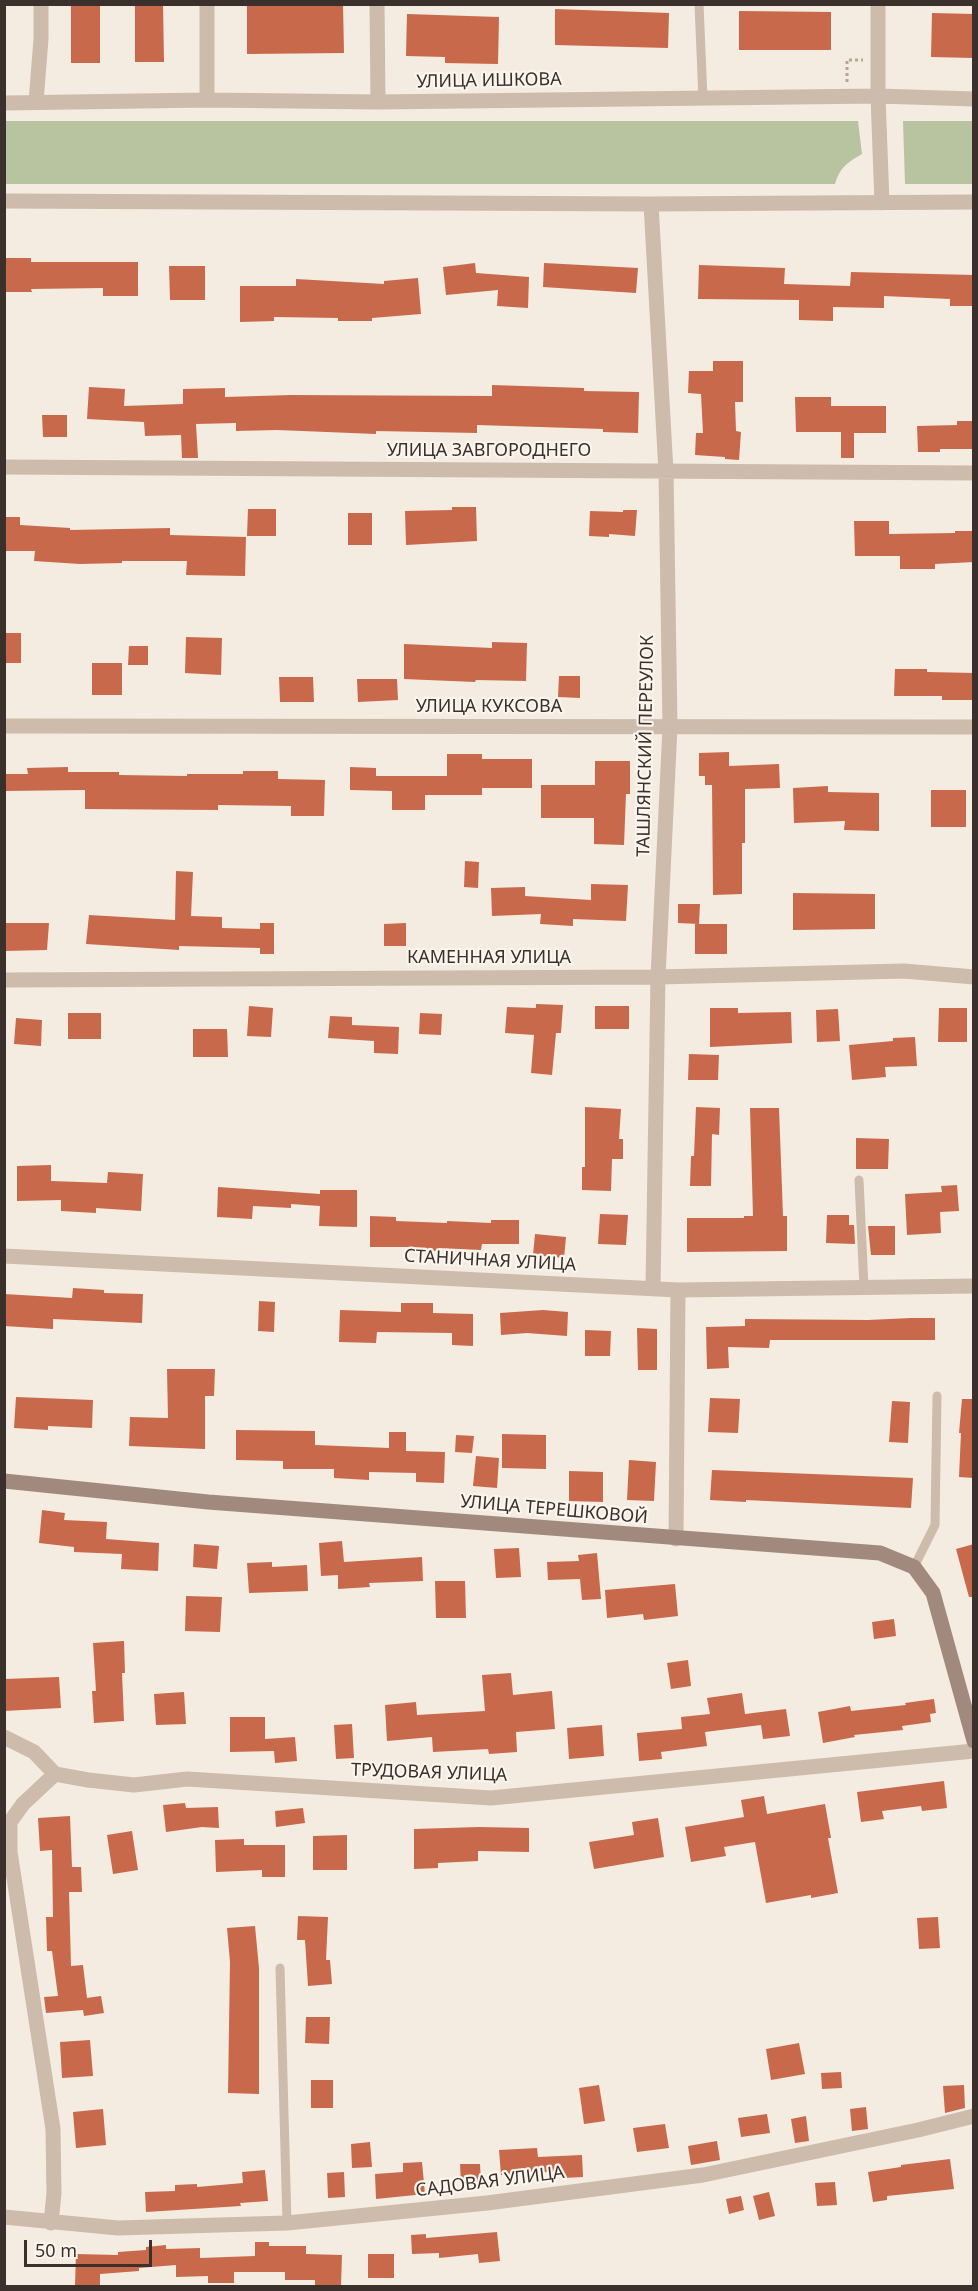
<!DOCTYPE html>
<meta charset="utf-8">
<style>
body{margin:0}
#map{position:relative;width:978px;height:2291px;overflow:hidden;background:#f4ebe1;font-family:"Noto Sans",sans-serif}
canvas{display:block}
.frame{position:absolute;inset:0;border:6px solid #3b302b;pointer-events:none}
.scale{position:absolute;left:24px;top:2240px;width:128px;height:27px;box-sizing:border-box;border:3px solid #3b302b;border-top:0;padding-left:8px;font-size:18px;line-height:21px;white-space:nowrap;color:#3b302b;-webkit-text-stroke:4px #fbf5ee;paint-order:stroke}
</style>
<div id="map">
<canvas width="978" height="2291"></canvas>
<div class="frame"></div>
<div class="scale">50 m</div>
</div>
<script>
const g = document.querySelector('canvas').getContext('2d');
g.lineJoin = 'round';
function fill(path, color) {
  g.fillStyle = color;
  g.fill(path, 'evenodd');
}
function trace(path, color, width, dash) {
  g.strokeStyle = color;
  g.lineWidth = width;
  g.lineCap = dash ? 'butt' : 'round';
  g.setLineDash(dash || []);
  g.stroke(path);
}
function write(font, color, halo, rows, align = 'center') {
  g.font = font + ' "Noto Sans",sans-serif';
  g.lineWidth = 4.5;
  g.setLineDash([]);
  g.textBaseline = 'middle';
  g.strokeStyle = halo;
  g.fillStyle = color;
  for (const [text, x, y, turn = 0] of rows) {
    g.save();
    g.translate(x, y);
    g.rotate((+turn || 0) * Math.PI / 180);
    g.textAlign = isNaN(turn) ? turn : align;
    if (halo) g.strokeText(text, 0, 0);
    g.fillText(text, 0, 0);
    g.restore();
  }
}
fill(new Path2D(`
 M5 121H858L862 154C848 162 839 168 835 184H5Z
 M903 121H973V184H905Z`), '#b8c4a0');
fill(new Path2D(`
 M71 4H100V63H71Z
 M135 4H163L164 62H135Z
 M247 4H343L344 53 247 54Z
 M555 9 669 13 668 48 555 45Z
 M739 11 831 12V50H739Z
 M932 13 974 14V58L931 57Z
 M407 14 499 17 498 64 445 63V57L406 56Z
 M4 258H31V262H138V296H103V288L31 289 32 292H4Z
 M475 263 476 273 529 277 528 308 497 306 498 290 446 295 443 267Z
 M544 263 638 268 636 293 543 287Z
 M699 265 785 268 784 284 850 286 851 272 974 275V306H950V299L884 296V308L833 307V321L799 320V300L698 299Z
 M169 266H205V300H170Z
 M418 278 421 314 372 318V321H338V318L274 317V321L240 322V286H296V279L384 284V281Z
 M713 361H743V402H735L736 431 741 432 739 460 725 459V457L695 455 696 433H703L701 394 688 393 689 371H713Z
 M492 385 584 388V391L639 392 638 433 603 432V429L477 425V433L376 431V434L277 430 236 431V423L196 424 198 458H182L181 435 145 436 144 422 87 419 89 387 125 389 124 406 183 404V389L225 388V397L291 395 492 396Z
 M795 397H831V406H886V433H854V458H841V432H796Z
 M42 415H67V437H43Z
 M957 421H974V449H940V452H918L917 426 957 425Z
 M452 507H476L477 541 406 545 405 511 452 510Z
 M248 509H276V536H247Z
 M623 510H637L635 536 609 534V537L589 536 590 511 623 512Z
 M348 513H372V545H348Z
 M4 517H20V525L70 528V530L170 528V535L246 537 245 576 186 575 187 561H122V563L80 564 34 561 35 551H4Z
 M854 521H889V534L955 533V531H974V562L935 564V569H900V556H855Z
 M4 633H21V663H4Z
 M186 637 222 638 221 675 185 673Z
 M492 642 527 643 526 681 476 680 475 682 404 679V644L492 648Z
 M129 646H148V665H128Z
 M92 663H122V695H92Z
 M895 669H927V672L974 673V700H942V696H894Z
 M559 676H580V698L558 697Z
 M279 677H313L314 702H280Z
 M357 679H397L398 700 358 702Z
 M729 752V766L779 764 780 788 745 789V843H742V894L713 895 712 785H705V776H699V753Z
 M447 754H482V759H532V788H482V795H425V810H392V791L350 790V767L376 768V776H447Z
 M595 761H630V794H626L624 845 594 844V818H541V785H595Z
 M68 767V772H119V775L187 776V774H243V771H278V779L325 780 324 816H291V806L218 805V810L85 809V790L4 791V774H28L27 768Z
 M828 786V792L879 793V831L844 830 845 821 794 823 793 788Z
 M931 790H966V827H931Z
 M465 861 479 862 478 888 464 887Z
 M176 871 193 872 191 916 222 917V928L260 929V923H274V954H260V948L179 946V950L86 944 89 915 175 920Z
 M591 884 628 885 626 921 573 919V926L540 924 541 914 492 916 491 888 525 887V896L591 900Z
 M793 893 875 894V929L793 930Z
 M678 904H700L699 924H727V954H695V924H699L678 923Z
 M4 923H49L47 950 4 951Z
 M406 923V946H384V924Z
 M536 1004 563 1005 561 1033H556L552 1075 531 1073 534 1035 505 1033 507 1007 536 1008Z
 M249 1006 273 1008 271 1037 247 1036Z
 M595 1006H629V1029H595Z
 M710 1008H738V1013L791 1012 792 1043 710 1047Z
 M939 1008H967V1042H938Z
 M838 1009 840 1041 817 1042 816 1010Z
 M68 1013H101V1039H68Z
 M420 1013 442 1014 441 1035 419 1034Z
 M330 1016 352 1017V1025L399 1027 398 1054 374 1053V1041L328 1038Z
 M16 1018 42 1020 41 1046 14 1044Z
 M193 1029H227L228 1057H193Z
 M915 1037 917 1066 885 1067 886 1077 852 1080 849 1045 893 1041V1038Z
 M689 1054 719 1055 718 1080H688Z
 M585 1107 621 1109 619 1139H623V1159H612L611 1191 582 1190V1167H585Z
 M696 1107 720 1108 719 1135 712 1134 711 1186H690L691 1156H694Z
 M750 1108H779L783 1216H787V1251L687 1252V1218H744V1216H753Z
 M856 1138 889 1139 888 1169H856Z
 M51 1165V1181L107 1183 108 1172 143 1174 141 1211 96 1208V1213L61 1211V1200L17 1201V1166Z
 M957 1185 959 1211 940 1212 941 1233 907 1235 905 1194 942 1192 941 1186Z
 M218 1187 320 1194V1190H357V1227L319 1226 320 1206 291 1204V1208L253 1206 252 1219 217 1217Z
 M600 1214 628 1215 626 1245 598 1244Z
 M827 1215H849V1225H854L855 1244 826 1243Z
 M370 1216 396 1217V1221L447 1223V1221L491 1223V1220H519V1244H482L481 1250 439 1248V1251L413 1250V1247H370Z
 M868 1226H895V1255H871Z
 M535 1234 566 1237 564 1258 533 1255Z
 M73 1288 104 1290V1293L143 1294 142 1323 53 1319V1329L4 1326V1294L72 1298Z
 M259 1301 275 1302 274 1332 258 1331Z
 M401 1303H433V1313L473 1314V1346L452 1345V1333L377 1332 376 1343 339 1342 340 1310 401 1312Z
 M543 1310 568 1312 567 1336 527 1333 501 1335 500 1313Z
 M911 1318H935V1340H770L769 1348 728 1347 729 1368 707 1369 706 1327 745 1326V1319L868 1320Z
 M637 1328 657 1329V1370H638Z
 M585 1330 611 1331 610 1356H585Z
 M167 1369H215L214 1396H205V1449L129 1446 130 1417 168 1418Z
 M16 1397 93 1400 92 1428 48 1426V1430L14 1428Z
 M710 1398 740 1399 738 1433 708 1432Z
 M962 1399H974V1478L959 1477 961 1433H959Z
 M892 1401 910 1402 908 1443 889 1442Z
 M236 1430 315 1431V1445L389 1448V1432H406V1451L445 1452 444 1483 416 1482V1473L369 1472V1480L334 1478V1469H283V1461L236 1460Z
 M502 1434 546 1435V1469L502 1468Z
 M456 1435 474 1436 472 1453 455 1452Z
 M476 1456 499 1458 497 1488 473 1486Z
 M629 1460 656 1462 654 1501 627 1500Z
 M712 1470 913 1478 911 1508 746 1500V1502L710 1500Z
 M569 1471 603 1472V1502L569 1501Z
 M42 1510 65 1513 64 1520 107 1522 106 1539 159 1543 158 1571 121 1569 122 1554 74 1552V1547L39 1543Z
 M342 1541 344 1562 422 1557 423 1581 369 1583 370 1587 338 1589V1575L321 1576 319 1543Z
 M194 1544 219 1546 217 1569 193 1567Z
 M974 1544V1597H969L956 1549Z
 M519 1548 521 1577 496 1578 494 1549Z
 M597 1553 601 1599 582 1600 580 1579 548 1580 547 1562 579 1561 578 1555Z
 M272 1562V1567L307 1565 308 1591 249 1593 247 1563Z
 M435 1581H465L466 1618H436Z
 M675 1584 678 1616 644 1620 643 1614 607 1618 605 1590Z
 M186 1596 222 1597 220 1632 185 1631Z
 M894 1619 896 1636 874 1639 872 1622Z
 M124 1641 125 1673H122L124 1721 94 1723 92 1691H96L93 1643Z
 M688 1660 691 1686 671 1689 667 1663Z
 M511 1673 513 1695 552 1691 555 1729 516 1732 517 1752 489 1754 488 1749 433 1752 432 1737 387 1741 385 1705 416 1702 417 1715 485 1711 482 1675Z
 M59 1677 61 1708 4 1711V1679Z
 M184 1692 186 1724 156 1725 154 1694Z
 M742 1693 745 1714 786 1709 790 1736 763 1739 761 1725 705 1732 707 1746 661 1752 662 1759 639 1761 637 1733 682 1729 681 1717 710 1714 707 1698Z
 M934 1699 936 1713 930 1714 931 1722 902 1726 903 1730 854 1735 855 1737 823 1743 818 1712 850 1706 851 1711 906 1705 905 1703Z
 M230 1717H265V1739L295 1737 297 1761 275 1763 274 1751 230 1752Z
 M352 1724 354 1758 336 1759 334 1725Z
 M602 1725 604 1756 569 1759 567 1728Z
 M944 1781 947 1808 922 1811 921 1806 882 1811 884 1819 861 1822 857 1792Z
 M764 1796 767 1814 825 1804 831 1838H828L838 1893 811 1898V1895L766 1903 755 1842 724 1847 726 1856 691 1862 685 1827 744 1817 741 1800Z
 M185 1803 186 1808 218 1807 219 1828 202 1827 166 1832 163 1805Z
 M303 1808 305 1823 276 1827 275 1811Z
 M70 1816 72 1867H81L82 1892H69L71 1966 83 1965 87 1998 101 1996 104 2013 84 2016 83 2010 46 2013 44 1997 58 1996 52 1951H47L46 1917H53L52 1850 40 1851 38 1818Z
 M658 1818 664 1857 594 1869 589 1842 634 1835 632 1822Z
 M479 1827 529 1828V1852L478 1851V1861L438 1863V1868L414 1869V1829Z
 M132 1831 138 1870 113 1874 107 1835Z
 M347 1835V1870H313V1836Z
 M244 1839V1845H285V1877H262V1870L216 1872 215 1840Z
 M298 1916 328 1917 326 1960H330L332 1984 308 1986 305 1940H297Z
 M938 1917 940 1948 919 1949 917 1918Z
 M255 1926 259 1968V2094L228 2093 230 1962 227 1928Z
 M306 2017H330L329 2044 305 2043Z
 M90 2040 93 2076 62 2078 60 2042Z
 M799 2043 805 2074 771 2080 766 2049Z
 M841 2072 842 2088 822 2089 821 2073Z
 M311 2080H333V2108H311Z
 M599 2085 605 2121 584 2124 579 2088Z
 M964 2085 965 2108 945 2113 943 2086Z
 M866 2107 868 2129 852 2131 850 2109Z
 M103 2109 106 2145 76 2148 73 2112Z
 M767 2114 770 2133 741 2137 738 2118Z
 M806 2116 809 2141 795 2143 791 2119Z
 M665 2124 669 2148 637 2152 633 2128Z
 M717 2141 720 2160 691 2165 688 2146Z
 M370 2142 372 2167 352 2168 351 2144Z
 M537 2148 538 2157 582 2155 583 2177 563 2178V2171L501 2175 499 2150Z
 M950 2159 954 2189 887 2196V2200L873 2202 868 2172 901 2167V2165Z
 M422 2162 425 2194 376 2199 375 2174 403 2172V2163Z
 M460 2164H480L481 2182 461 2183Z
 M265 2170 268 2201 240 2203 241 2206 146 2212 145 2192 175 2191V2185L197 2184V2187L243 2183 242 2172Z
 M344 2172 345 2197 328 2198 327 2173Z
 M835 2182 837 2205 817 2206 815 2183Z
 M769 2192 775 2216 759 2220 753 2196Z
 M741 2196 744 2210 729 2214 726 2199Z
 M497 2232 500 2261 479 2263 478 2254 439 2258V2253L412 2254 411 2235 426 2234V2238Z
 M255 2242H269V2246H306V2254L342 2255 341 2285H315V2280H285V2272H234V2283H208V2276L176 2277V2265L139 2268V2271L100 2274V2286L75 2285 76 2254 118 2255V2252L146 2250V2247L166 2245V2249L200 2248V2258L255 2256Z
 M368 2254H394V2278H368Z`), '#c8694b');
trace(new Path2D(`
 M847 82V60H863`), '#b9a596', 3, [3, 3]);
trace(new Path2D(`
 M699 4 703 99
 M859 1180 864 1287
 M914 1567 935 1525 937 1396
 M280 1968 287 2223`), '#cdbbac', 9);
trace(new Path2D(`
 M207 4V100
 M377 4 378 102
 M878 4V96L882 203
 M36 102 41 39V4
 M4 103 207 100 378 102 878 96 974 99
 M4 201 651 204 974 202
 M651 204 666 472 670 727 658 977 653 1288
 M4 467 974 473
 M4 726 974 727
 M4 980 658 977 904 971 974 977
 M4 1256 678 1290 974 1286
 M676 1539 678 1290
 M4 1737 34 1752 55 1774 88 1780 134 1785 187 1779 491 1798 974 1751
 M4 2217 118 2228 287 2223 487 2203 703 2175 918 2130 974 2116
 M51 2223 54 2193 53 2129 10 1852V1822L23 1804 55 1774`), '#cdbbac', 15);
trace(new Path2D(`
 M4 1481 208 1502 880 1553 914 1567 933 1593 974 1741`), '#a18a7d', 15);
write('18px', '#3b302b', '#fbf5ee', [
 ["УЛИЦА ИШКОВА",489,81,-1],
 ["УЛИЦА ЗАВГОРОДНЕГО",489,451],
 ["УЛИЦА КУКСОВА",489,707],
 ["ТАШЛЯНСКИЙ ПЕРЕУЛОК",646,746,-89],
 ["КАМЕННАЯ УЛИЦА",489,958],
 ["СТАНИЧНАЯ УЛИЦА",490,1261,3],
 ["УЛИЦА ТЕРЕШКОВОЙ",554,1510,5],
 ["ТРУДОВАЯ УЛИЦА",429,1773,2],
 ["САДОВАЯ УЛИЦА",490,2182,-7]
]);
</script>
